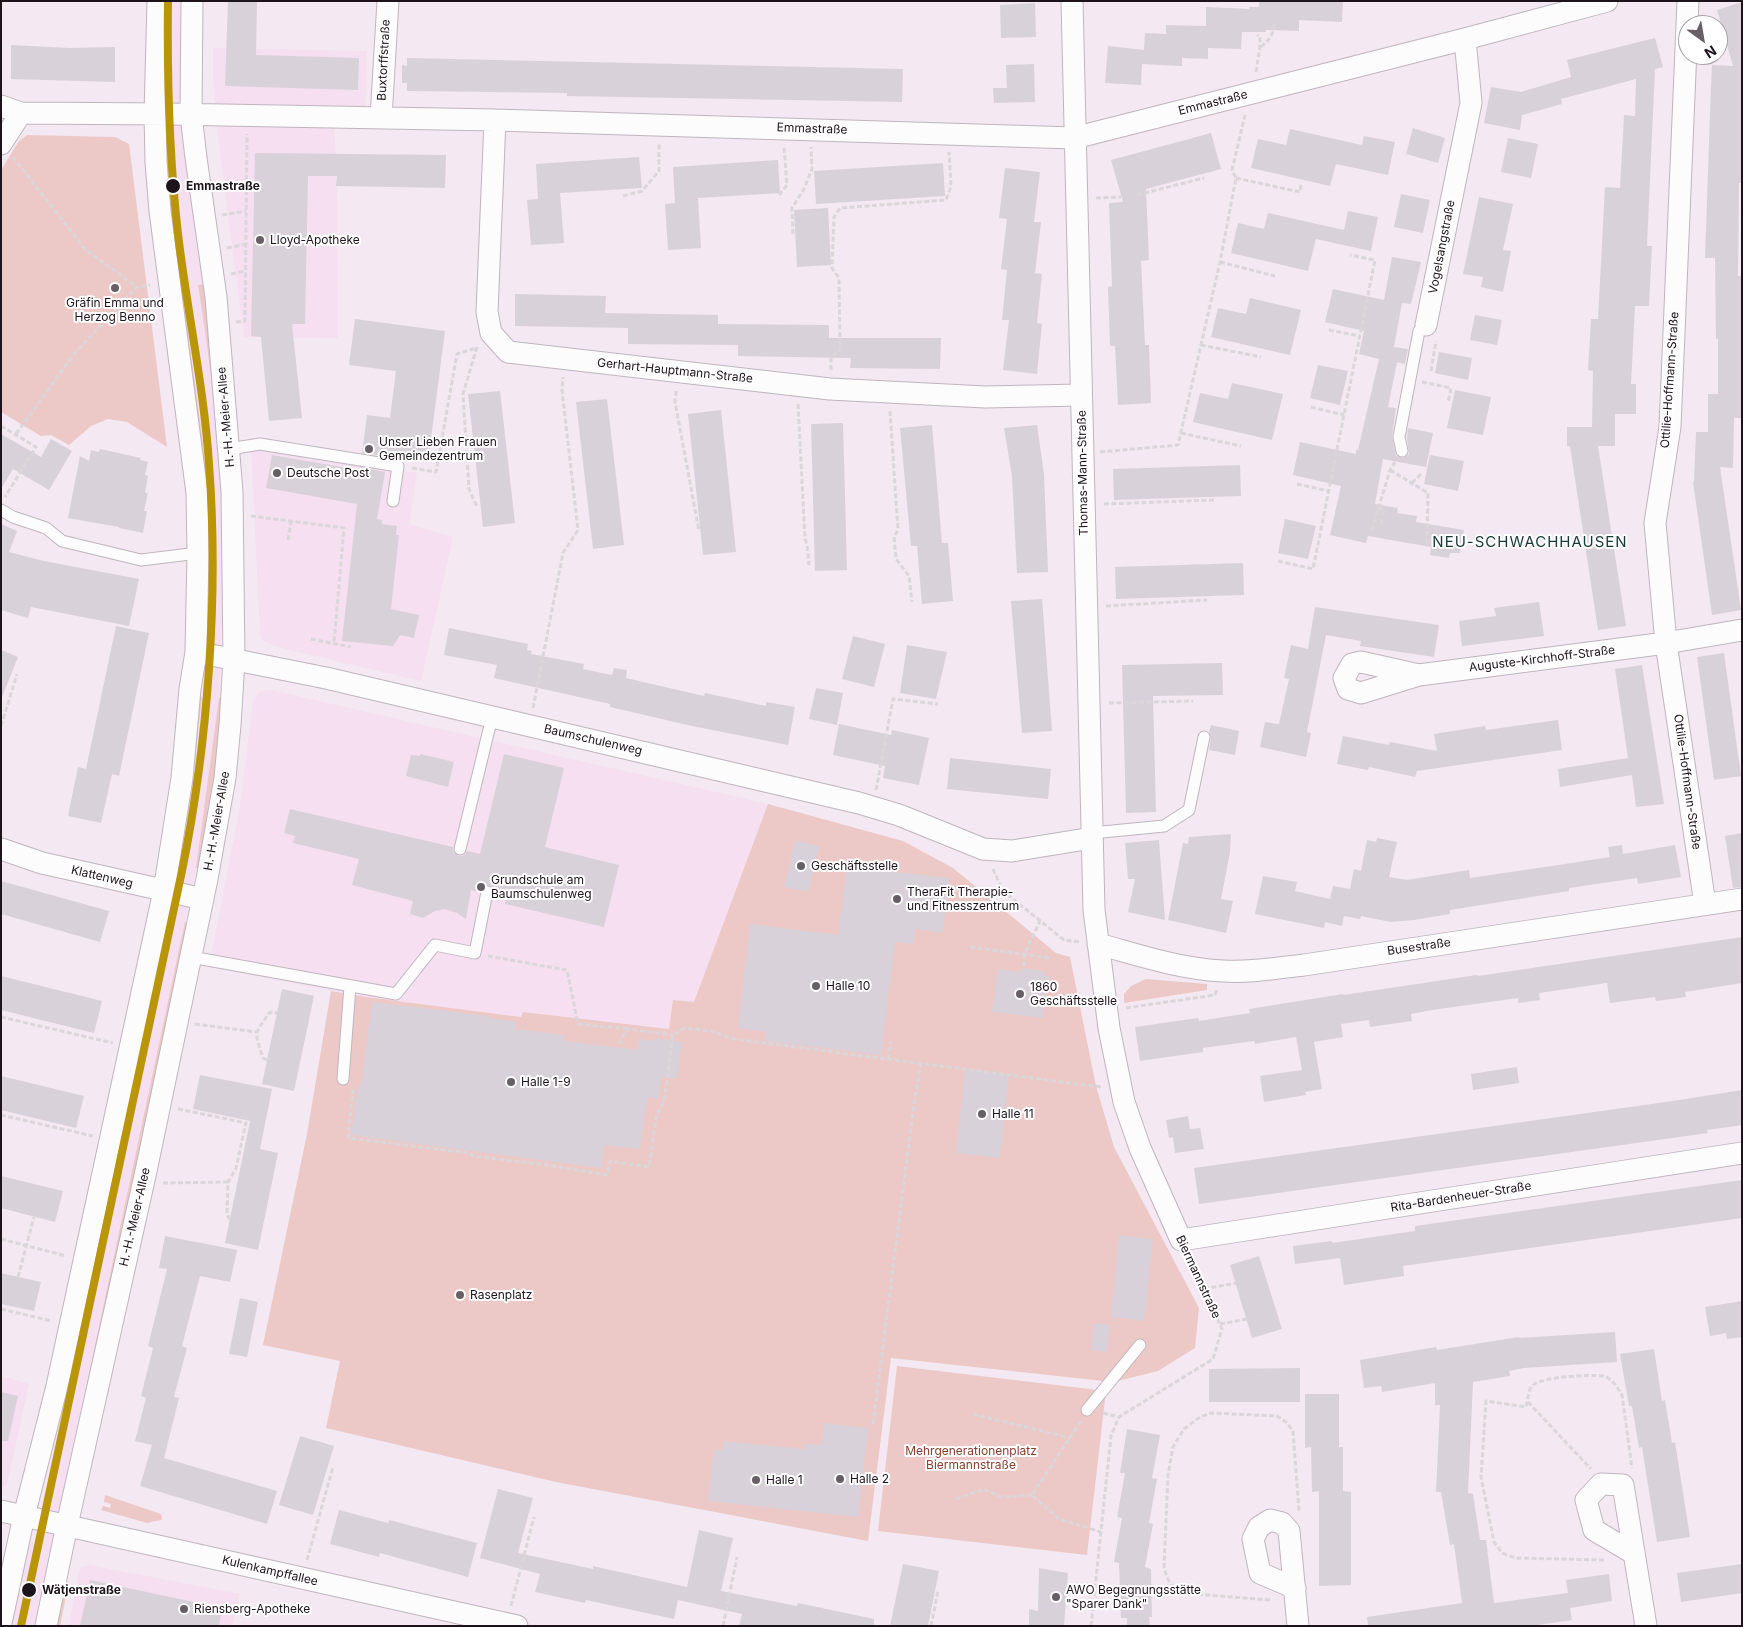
<!DOCTYPE html>
<meta charset="utf-8">
<style>
body{margin:0}
#map{position:relative;width:1743px;height:1627px;overflow:hidden;background:#f4e8f2;font-family:Inter,sans-serif}
canvas{display:block}
.frame{position:absolute;inset:0;border:2px solid #1d141b;pointer-events:none}
.north{position:absolute;left:1678px;top:15px;width:50px;height:50px;box-sizing:border-box;background:#fff;border:1px solid #a5a1a4;border-radius:50%;rotate:148deg;font-size:14px;font-weight:700;line-height:20px;text-align:center;color:#1d141b}
.north::after{content:'';display:block;margin:auto;width:18px;height:22px;background:#685e66;clip-path:polygon(50% 0,100% 100%,50% 72%,0 100%)}
</style>
<div id="map">
<canvas width="1743" height="1627"></canvas>
<div class="frame"></div>
<div class="north">N</div>
</div>
<script>
const g = document.querySelector('canvas').getContext('2d');
g.lineJoin = 'round';
function fill(path, color) {
  g.fillStyle = color;
  g.fill(path, 'evenodd');
}
function trace(path, color, width, dash) {
  g.strokeStyle = color;
  g.lineWidth = width;
  g.lineCap = dash ? 'butt' : 'round';
  g.setLineDash(dash || []);
  g.stroke(path);
}
function write(font, color, halo, rows, align = 'center') {
  g.font = font + ' Inter,sans-serif';
  g.lineWidth = 4;
  g.setLineDash([]);
  g.textBaseline = 'middle';
  g.strokeStyle = halo;
  g.fillStyle = color;
  for (const [text, x, y, turn = 0] of rows) {
    g.save();
    g.translate(x, y);
    g.rotate((+turn || 0) * Math.PI / 180);
    g.textAlign = isNaN(turn) ? turn : align;
    if (halo) g.strokeText(text, 0, 0);
    g.fillText(text, 0, 0);
    g.restore();
  }
}
fill(new Path2D(`
 M161 1H180L182 91 205 284 198 286 209 352 222 492 224 550 219 698 211 778 196 868 61 1501 53 1545 41 1626H7L28 1545 34 1541 168 920 179 865 193 778 203 687 207 623 203 443 182 289 176 290 163 190Z
 M213 48 367 51 365 118H334L337 196 338 338 244 337 220 153 213 81Z
 M251 447 417 473 409 524 453 537 421 681 277 647 265 642 261 638 260 633Z
 M271 690 768 804 694 1003 669 1029 523 1012 521 1017 366 997 209 967 240 806 253 702 260 691Z
 M1 1376 29 1384 7 1484 1 1489Z
 M89 1565 240 1594 232 1626H69L79 1571 82 1567Z`), '#f5dff0');
fill(new Path2D(`
 M27 135 115 137 129 144 167 447 127 422 108 419 91 426 69 445 51 435 41 436 1 412V170L19 141Z
 M205 284 227 492V614L224 625 222 626C223 581 225 537 222 493 218 423 209 354 198 285Z
 M182 289 203 443 207 493 176 290Z
 M195 696 202 697 193 778 179 865 178 863Z
 M219 698H227L216 778 199 868H196Z
 M768 804 903 841 953 868 1056 953 1070 957 1096 1086 1114 1147 1199 1308 1195 1348 1158 1371 1113 1382 891 1358 868 1541 556 1482 326 1428 340 1361 263 1345 307 1134 331 991 366 997 521 1017 523 1012 669 1029 673 1000 694 1002Z
 M185 921 188 926 74 1473 68 1472Z
 M1146 979 1207 984V990L1124 1003V994L1131 986Z
 M897 1366 1106 1391 1087 1555 878 1531Z
 M105 1495 161 1514 162 1518 161 1520 147 1523 101 1510 103 1506 110 1508 111 1504 104 1502Z
 M66 1581 69 1582 60 1626H56Z`), '#ecc9c6');
fill(new Path2D(`
 M228 1H257L256 55 359 58 358 90 225 86Z
 M1259 1H1343L1342 22 1299 20V31L1266 30V32H1242L1241 49 1208 48V59L1182 58V66L1142 64 1141 85 1105 83 1108 46 1144 50 1145 33 1166 34V25L1206 26V7L1249 9V7H1259Z
 M1742 2V183H1739L1738 276H1742V418H1734L1733 468 1720 467 1741 610 1712 615 1693 482H1694L1696 432H1708V394H1718V339H1716L1715 258H1705L1711 86 1712 65 1733 66 1717 10Z
 M1035 3 1036 37 1001 38 1000 5Z
 M1655 38 1663 67 1655 69 1647 246H1652L1649 306H1635L1631 384H1636V414H1615V446H1598L1626 626 1598 630 1570 446H1567V427H1592L1593 371 1588 370 1591 319H1598L1605 187 1620 188 1624 115 1635 116 1636 79 1561 99 1562 104 1522 115 1520 130 1484 123 1491 87 1521 92 1571 77 1567 60Z
 M11 45 70 48 115 47V82L11 79Z
 M407 58 903 69 902 102 567 96V93L407 91V83H402V65L407 66Z
 M1034 64 1035 102 994 103 993 88H1007L1006 65Z
 M1413 128 1445 138 1438 163 1406 154Z
 M1290 129 1362 145 1364 136 1395 142 1388 175 1336 164 1330 186 1251 168 1258 139 1286 145Z
 M1211 133 1221 169 1146 189 1149 260 1141 261 1145 345H1149L1151 403 1118 405 1115 346H1110L1108 287 1112 286 1109 203 1123 202 1111 160Z
 M1508 138 1538 144 1531 178 1501 172Z
 M255 153 446 155 445 188 336 186 337 176H308L305 324H292L302 418 269 421 261 337 251 336Z
 M639 157 642 188 560 193 564 243 531 245 527 200 538 199 536 164Z
 M778 160 780 193 698 198 701 248 668 250 665 204 675 203 673 167Z
 M943 163 945 196 816 204 814 171Z
 M1005 168 1040 172 1034 222H1041L1035 273 1042 274 1037 323 1042 324 1037 374 1003 370 1009 320H1002L1007 270 1001 269 1007 219 999 218Z
 M1401 194 1430 200 1423 233 1394 227Z
 M1479 197 1513 204 1503 250 1511 251 1503 292 1481 287 1483 277 1463 274Z
 M828 208 831 265 797 267 794 210Z
 M1348 211 1378 217 1371 251 1316 239 1308 271 1231 253 1238 223 1264 229 1268 213 1344 230Z
 M1392 257 1421 262 1411 304 1402 303 1394 347 1408 349 1405 364 1397 362 1388 407 1396 408 1392 436 1396 456 1403 458 1409 454 1407 437 1408 428 1433 433 1426 467 1383 459 1375 504 1398 508 1397 513 1417 516 1416 522 1464 530 1460 553H1450L1449 558 1430 555 1431 547 1368 536 1366 543 1330 535 1341 486 1293 475 1300 442 1356 454V450H1358L1379 359 1359 354 1364 331 1325 322 1333 289 1384 300Z
 M515 294 606 296 605 313 718 315V324L829 325V338H941L940 369 850 368 851 358 738 356V345L628 344V328L515 326Z
 M1250 298 1301 310 1290 355 1211 337 1218 308 1246 314Z
 M1475 315 1502 320 1497 345 1470 340Z
 M355 319 445 331 428 462 362 453 367 415 390 418 396 371 349 365Z
 M1439 352 1472 358 1468 380 1435 373Z
 M1318 365 1348 371 1340 405 1310 398Z
 M1232 383 1283 394 1272 440 1193 422 1200 393 1228 399Z
 M1455 390 1491 397 1483 435 1447 428Z
 M500 391 515 523 483 527 468 394Z
 M607 399 624 545 593 549 576 402Z
 M721 410 736 552 703 555 688 414Z
 M843 423 847 570 815 571 811 424Z
 M932 425 942 543H948L953 601 922 604 917 546H911L900 428Z
 M1037 425 1044 474 1048 572 1017 573 1012 476 1004 428Z
 M1 434 41 457 51 439 72 451 49 490 13 469 1 489Z
 M100 449 141 458 140 460 148 462 145 475 148 476 145 493H148L144 511H147L143 533 119 528V527L68 518 80 456 89 461 91 450 99 452Z
 M272 455 359 470 360 467 385 472 377 519 382 520V524L397 526 396 535H399L391 609 419 615 414 638 400 635 393 646 342 641 357 504 266 488Z
 M1430 455 1464 461 1458 491 1424 484Z
 M1240 465 1241 496 1114 500 1113 469Z
 M1285 519 1316 526 1308 559 1278 553Z
 M1 524 17 531 9 552 44 561 139 579 129 626 31 607 28 618 1 610Z
 M1243 563 1244 595 1116 599 1115 567Z
 M1042 599 1052 731 1022 733 1011 601Z
 M1539 602 1544 636 1462 646 1459 621 1496 616 1494 608Z
 M1315 607 1439 625 1434 657 1360 646 1361 641 1326 635 1307 732 1311 733 1306 757 1260 747 1265 722 1279 724 1289 679 1284 678 1291 645 1308 649Z
 M116 626 149 633 119 776 112 774 101 823 68 816 78 767 86 769Z
 M449 628 528 644 527 650 532 651 531 654 584 664 583 669 612 675 614 668 627 670 626 678 704 696 705 693 766 706V702L795 707 788 745 692 726 610 707V704L494 678 497 665 444 655Z
 M853 636 885 644 874 687 842 679Z
 M907 645 947 652 936 699 900 693Z
 M1 650 18 657 2 697H1Z
 M1724 653 1741 776 1714 780 1697 657Z
 M1222 663 1223 695 1153 696 1156 812 1126 813 1122 665Z
 M1642 665 1664 804 1636 807 1632 775 1560 787 1558 769 1628 758 1615 669Z
 M816 688 843 693 837 725 809 719Z
 M1558 720 1562 750 1417 771 1415 777 1369 767 1368 770 1337 764 1343 736 1389 745 1390 742 1437 751 1434 734 1485 726 1486 730Z
 M839 724 891 735 892 730 929 738 919 785 883 778 885 766 833 755Z
 M1211 725 1239 731 1235 755 1209 750 1211 738 1209 732Z
 M420 754 454 762 448 787 406 776 411 755 420 756Z
 M504 754 564 768 545 847 619 865 604 927 505 904 507 892 494 890 488 885 479 886 478 892 471 890 466 919 457 913 445 909 435 911 423 918 410 914 413 901 352 885 359 859 293 843 295 836 284 833 290 809 453 847V852L458 856H463L467 851 480 854Z
 M950 758 1051 769 1048 799 947 789Z
 M1742 833V887L1733 888 1725 836Z
 M1231 834 1230 852 1221 899 1233 901 1226 933 1168 920 1183 843 1188 844 1189 837Z
 M1377 838 1397 842 1389 877 1407 880 1469 870 1470 878 1565 864 1610 857 1608 847 1622 845 1623 854 1675 845 1681 877 1638 884 1637 878 1569 888V891L1450 910V914L1414 920 1391 922 1361 916 1360 919 1344 916 1342 926 1325 922 1324 928 1255 914 1263 876 1297 882 1295 891 1330 899 1333 886 1350 889 1354 869 1361 871 1367 840 1376 842Z
 M795 840 819 846 808 892 784 887Z
 M1159 840 1165 920 1128 912 1135 879H1128L1125 843Z
 M847 866 949 878 943 933 915 929 913 944 895 942 881 1055 765 1041 766 1032 738 1028 750 924 838 935Z
 M1 881 109 911 100 942 1 914Z
 M1742 937V983L1685 992 1686 997 1656 1001 1655 997 1610 1003 1607 983 1539 993 1540 1000 1518 1003V998L1432 1010 1411 1014 1412 1021 1370 1027 1369 1020 1341 1024 1343 1037 1314 1042 1322 1089 1305 1092 1306 1095 1264 1102 1260 1076 1302 1070 1296 1037 1255 1044 1254 1041 1203 1048V1052L1140 1061 1135 1027 1198 1018 1199 1021 1250 1013 1249 1009 1343 994V995L1477 975 1478 976 1498 973Z
 M1022 968 1044 971V975L1049 976 1042 1018 992 1012 998 969 1021 972Z
 M1 976 102 1001 94 1033 1 1010Z
 M282 989 314 996 294 1091 262 1084Z
 M372 1002 489 1016V1018L516 1022 515 1029 564 1035V1041L638 1050 639 1039 655 1041V1038L682 1042 677 1079 661 1077 658 1099 647 1097 640 1149 604 1145 601 1168 351 1135 358 1085 361 1086Z
 M1517 1067 1519 1083 1473 1090 1471 1074Z
 M965 1070 1009 1075 1000 1158 956 1153Z
 M200 1075 272 1089 260 1149 278 1153 258 1250 225 1243 250 1121 193 1109Z
 M1 1076 84 1096 76 1128 1 1110Z
 M1742 1090V1125L1707 1130 1708 1133 1199 1204 1194 1168 1673 1101Z
 M1188 1116 1190 1129 1200 1128 1204 1149 1175 1153 1173 1137 1169 1138 1166 1120Z
 M1 1176 63 1191 55 1222 1 1208Z
 M1742 1180V1218L1403 1266 1404 1276 1344 1285 1340 1258 1295 1264 1293 1246 1332 1241V1243L1415 1231V1226Z
 M1119 1235 1153 1239 1144 1321 1111 1317Z
 M165 1236 237 1250 230 1282 200 1276 182 1346 187 1348 174 1397 179 1398 164 1458 277 1491 267 1524 140 1486 152 1445 135 1441 146 1398 141 1396 153 1348 148 1346 167 1269 159 1268Z
 M1259 1256 1282 1329 1252 1338 1230 1265Z
 M1 1273 41 1282 34 1311 1 1304Z
 M240 1298 258 1302 247 1357 229 1354Z
 M1742 1301V1337L1727 1339 1726 1333 1710 1336 1705 1307Z
 M1094 1323 1110 1325 1107 1352 1091 1350Z
 M1615 1332 1617 1362 1524 1368 1509 1371 1510 1376 1473 1382 1468 1493 1473 1494 1480 1540H1486L1494 1603 1568 1593 1566 1580 1609 1574 1612 1601 1570 1608 1572 1620 1530 1626H1368L1367 1617 1462 1603 1454 1544 1450 1545 1441 1492H1436L1440 1405H1435V1383L1382 1392 1381 1386 1364 1388 1360 1360 1436 1347 1437 1350 1519 1337V1338Z
 M1654 1349 1662 1401 1665 1400 1672 1443 1675 1442 1690 1537 1657 1542 1642 1447 1639 1448 1632 1406H1629L1620 1354Z
 M1300 1368V1402H1209V1369Z
 M1 1392 18 1396 8 1441H1Z
 M1305 1394H1339V1447H1343V1491L1351 1492V1585L1319 1586V1491L1312 1492 1311 1447 1305 1448Z
 M824 1423 868 1428 858 1517 708 1501 714 1450 722 1451 723 1441 804 1449 805 1444 822 1445Z
 M1127 1429 1160 1435 1152 1478 1157 1479 1149 1523 1153 1524 1145 1567 1151 1569 1152 1617H1149L1150 1626H1127V1618H1121L1119 1563 1114 1562 1122 1518 1117 1517 1125 1473H1120Z
 M300 1436 334 1446 313 1515 279 1505Z
 M498 1489 533 1498 518 1553 593 1569V1566L687 1587 699 1530 733 1538 721 1591 797 1606 798 1603 874 1619V1626H739L742 1614 678 1600 674 1619 586 1600 585 1603 535 1592 540 1574 480 1558Z
 M339 1510 388 1523 389 1520 477 1543 468 1577 380 1553 379 1557 330 1544Z
 M903 1564 939 1571 928 1626H890Z
 M1742 1564V1593L1681 1602 1677 1573Z
 M1039 1568 1068 1573 1064 1626H1029V1609L1038 1611Z
 M90 1580 222 1608 219 1626H80Z`), '#d9d1da');
const lane = new Path2D(`
 M229 449 260 444 398 466 393 501
 M1402 451 1399 437 1419 331 1426 325
 M1 510 13 517 46 528 62 541 141 560 198 553
 M1092 833 1164 826 1189 810 1204 737
 M460 849 492 717
 M191 957 396 994 435 945 475 953 487 892
 M343 1079 350 986
 M1087 1410 1140 1345`);
const street = new Path2D(`
 M1072 1 1094 910 1109 1028 1124 1102 1140 1148 1181 1240 1742 1153
 M1688 1 1670 427 1655 523 1666 643 1705 904
 M1 106 21 113 169 114 495 120 1074 138 1465 39 1607 1
 M381 118 388 1
 M495 120 487 312 491 333 508 352 830 389 985 397 1081 395
 M1 144 21 113
 M1426 325 1471 103 1465 39
 M196 652 326 678 859 803 899 815 983 849 1012 851 1092 838
 M1419 675 1361 662 1352 664 1344 678 1348 689 1361 693 1419 675 1666 643 1742 630
 M1 849 42 863 203 899
 M1098 944C1139 955 1180 969 1223 971 1250 973 1277 968 1304 965L1742 899
 M1 1511 517 1626
 M1633 1553 1594 1530 1586 1500 1601 1484 1623 1485 1646 1626
 M1295 1588 1260 1573 1253 1539 1259 1527 1270 1520 1282 1523 1289 1531 1298 1626
 M1 1623 24 1516 57 1386 164 891 182 778 190 689 196 652 198 553 197 493 160 211 156 162 155 114 158 1
 M46 1626 67 1525 146 1171 207 879 225 778 230 725 234 660 232 492 216 297 196 158 191 115 192 1`);
trace(lane, '#bfb5bd', 13);
trace(street, '#bfb5bd', 23);
trace(new Path2D(`
 M1261 47C1270 39 1274 35 1274 22
 M1256 72 1260 47V37L1257 35
 M13 157 85 249 137 287
 M1236 178 1300 192 1301 185
 M779 195 787 185 784 147
 M1137 195 1204 178
 M623 196 642 191 659 171V143
 M1096 198 1121 197
 M222 215 246 211
 M793 234 792 208 804 189 812 169 811 147
 M227 248 246 244
 M1220 262 1275 276
 M231 274 245 271
 M236 322 245 321 247 134
 M1329 330 1360 336
 M1201 345 1261 357
 M477 347 463 394 469 489 477 507
 M831 370V357L840 350 839 278 832 268 834 217 840 208 946 200 951 186 949 152
 M1431 371 1436 341
 M1422 382 1451 388 1448 403
 M676 391 675 402 699 531
 M798 404 805 539 807 544 809 565
 M1311 407 1344 415
 M890 411 898 530 894 537 896 559 909 576 912 602
 M1 426 36 447 5 497
 M1181 433 1241 446
 M16 434 74 354 137 287 150 285
 M1100 452 1178 445 1220 262 1236 178 1232 170 1245 115
 M412 468 436 472 457 354 476 348
 M1390 470 1428 493 1427 545
 M1412 483 1421 474
 M1297 484 1328 491
 M1104 504 1215 500
 M1378 509 1384 510 1381 526
 M251 516 344 528 334 643
 M1372 530 1390 470 1395 462
 M288 540 291 521
 M1278 561 1313 569 1375 260 1350 255
 M1106 606 1207 600
 M311 639 351 647
 M1109 703 1193 701
 M533 708 563 553 578 530 562 390 563 377
 M1 726 17 674
 M876 790 893 699 938 704
 M993 869 1002 890 1064 940 1080 942
 M970 947 1050 958
 M488 956 567 970 578 1024 627 1029
 M1024 966V955L1040 921
 M1126 1008 1215 995 1217 989
 M1 1017 113 1043
 M195 1024 256 1032
 M619 1044 627 1029 673 1035
 M888 1059 891 1041
 M267 1060 263 1058C254 1031 254 1035 270 1012L277 1013
 M353 1089 348 1138 469 1153 473 1156 546 1165 607 1175 610 1161 649 1167 657 1113 664 1103 673 1035 684 1028 711 1031 734 1039 1101 1087
 M178 1109 246 1123 236 1168 228 1182 227 1215 230 1219
 M1 1115 93 1136
 M163 1183 228 1182
 M1 1239 66 1256
 M18 1277 34 1217
 M1204 1289 1236 1283
 M1 1309 52 1321
 M1220 1324 1247 1319
 M1528 1402 1591 1469
 M1103 1413 1119 1417
 M973 1414 1071 1438
 M1081 1421 1032 1495 1059 1519 1101 1532
 M873 1424 914 1104 921 1063
 M956 1499 984 1489 1001 1497 1032 1495
 M307 1560 333 1467
 M1604 1560 1516 1558 1502 1553 1494 1542 1481 1477 1486 1401 1526 1407C1528 1400 1528 1389 1533 1385 1541 1377 1592 1374 1603 1376 1612 1378 1618 1388 1622 1395L1632 1468
 M1270 1600 1182 1593C1171 1587 1167 1580 1164 1567L1168 1475 1173 1447 1184 1429 1200 1417 1211 1413 1277 1416 1286 1422 1293 1431 1299 1511
 M511 1606 534 1517
 M723 1626 737 1557
 M931 1626 938 1591
 M1091 1626 1111 1436 1119 1417 1213 1359 1222 1329 1189 1257`), '#dad6d9', 3, [5, 2.5]);
trace(lane, '#fdfcfd', 11);
trace(street, '#fdfcfd', 21);
trace(new Path2D(`
 M21 1626 182 871C208 743 219 595 209 464 204 387 187 311 178 234 169 156 167 79 168 1`), '#bb9508', 8);
for (const [x, y, r, color] of [
 [173,186,8,"#1d141b"],
 [260,240,5,"#685e66"],
 [115,288,5,"#685e66"],
 [369,449,5,"#685e66"],
 [277,473,5,"#685e66"],
 [801,866,5,"#685e66"],
 [481,887,5,"#685e66"],
 [897,899,5,"#685e66"],
 [816,986,5,"#685e66"],
 [1020,994,5,"#685e66"],
 [511,1082,5,"#685e66"],
 [982,1114,5,"#685e66"],
 [460,1295,5,"#685e66"],
 [840,1479,5,"#685e66"],
 [756,1480,5,"#685e66"],
 [29,1590,8,"#1d141b"],
 [1056,1597,5,"#685e66"],
 [184,1609,5,"#685e66"]
]) {
  const dot = new Path2D();
  dot.arc(x, y, r, 0, 2 * Math.PI);
  g.fillStyle = color;
  g.fill(dot);
  trace(dot, '#fff', 2);
}
write('12px', '#1d141b', '#fff', [
 ["Buxtorffstraße",384,60,-87],
 ["Emmastraße",1213,103,-14],
 ["Emmastraße",812,129,2],
 ["Vogelsangstraße",1442,247,-79],
 ["Gerhart-Hauptmann-Straße",675,371,6],
 ["Ottilie-Hoffmann-Straße",1670,380,-86],
 ["H.-H.-Meier-Allee",226,417,-95],
 ["Thomas-Mann-Straße",1083,473,-91],
 ["Auguste-Kirchhoff-Straße",1542,659,-7],
 ["Baumschulenweg",593,740,13],
 ["Ottilie-Hoffmann-Straße",1687,782,82],
 ["H.-H.-Meier-Allee",217,821,-80],
 ["Klattenweg",102,877,13],
 ["Busestraße",1419,947,-8],
 ["Rita-Bardenheuer-Straße",1461,1197,-9],
 ["H.-H.-Meier-Allee",135,1217,-77],
 ["Biermannstraße",1198,1277,65],
 ["Kulenkampffallee",270,1571,13]
]);
write('bold 12px', '#1d141b', '#fff', [
 ["Emmastraße",186,186],
 ["Wätjenstraße",42,1590]
], 'left');
write('12px', '#1d141b', '#fff', [
 ["Lloyd-Apotheke",270,240],
 ["Gräfin Emma und",115,303,"center"],
 ["Herzog Benno",115,317,"center"],
 ["Unser Lieben Frauen",379,442],
 ["Gemeindezentrum",379,456],
 ["Deutsche Post",287,473],
 ["Geschäftsstelle",811,866],
 ["Grundschule am",491,880],
 ["Baumschulenweg",491,894],
 ["TheraFit Therapie-",907,892],
 ["und Fitnesszentrum",907,906],
 ["Halle 10",826,986],
 ["1860",1030,987],
 ["Geschäftsstelle",1030,1001],
 ["Halle 1-9",521,1082],
 ["Halle 11",992,1114],
 ["Rasenplatz",470,1295],
 ["Halle 2",850,1479],
 ["Halle 1",766,1480],
 ["AWO Begegnungsstätte",1066,1590],
 ["\"Sparer Dank\"",1066,1604],
 ["Riensberg-Apotheke",194,1609]
], 'left');
write('12px', '#863d2d', '#fff', [
 ["Mehrgenerationenplatz",971,1451],
 ["Biermannstraße",971,1465]
]);
g.letterSpacing = '1px';
write('15px', '#183a35', '#fff', [
 ["NEU-SCHWACHHAUSEN",1530,542]
]);
g.letterSpacing = '0px';
</script>
